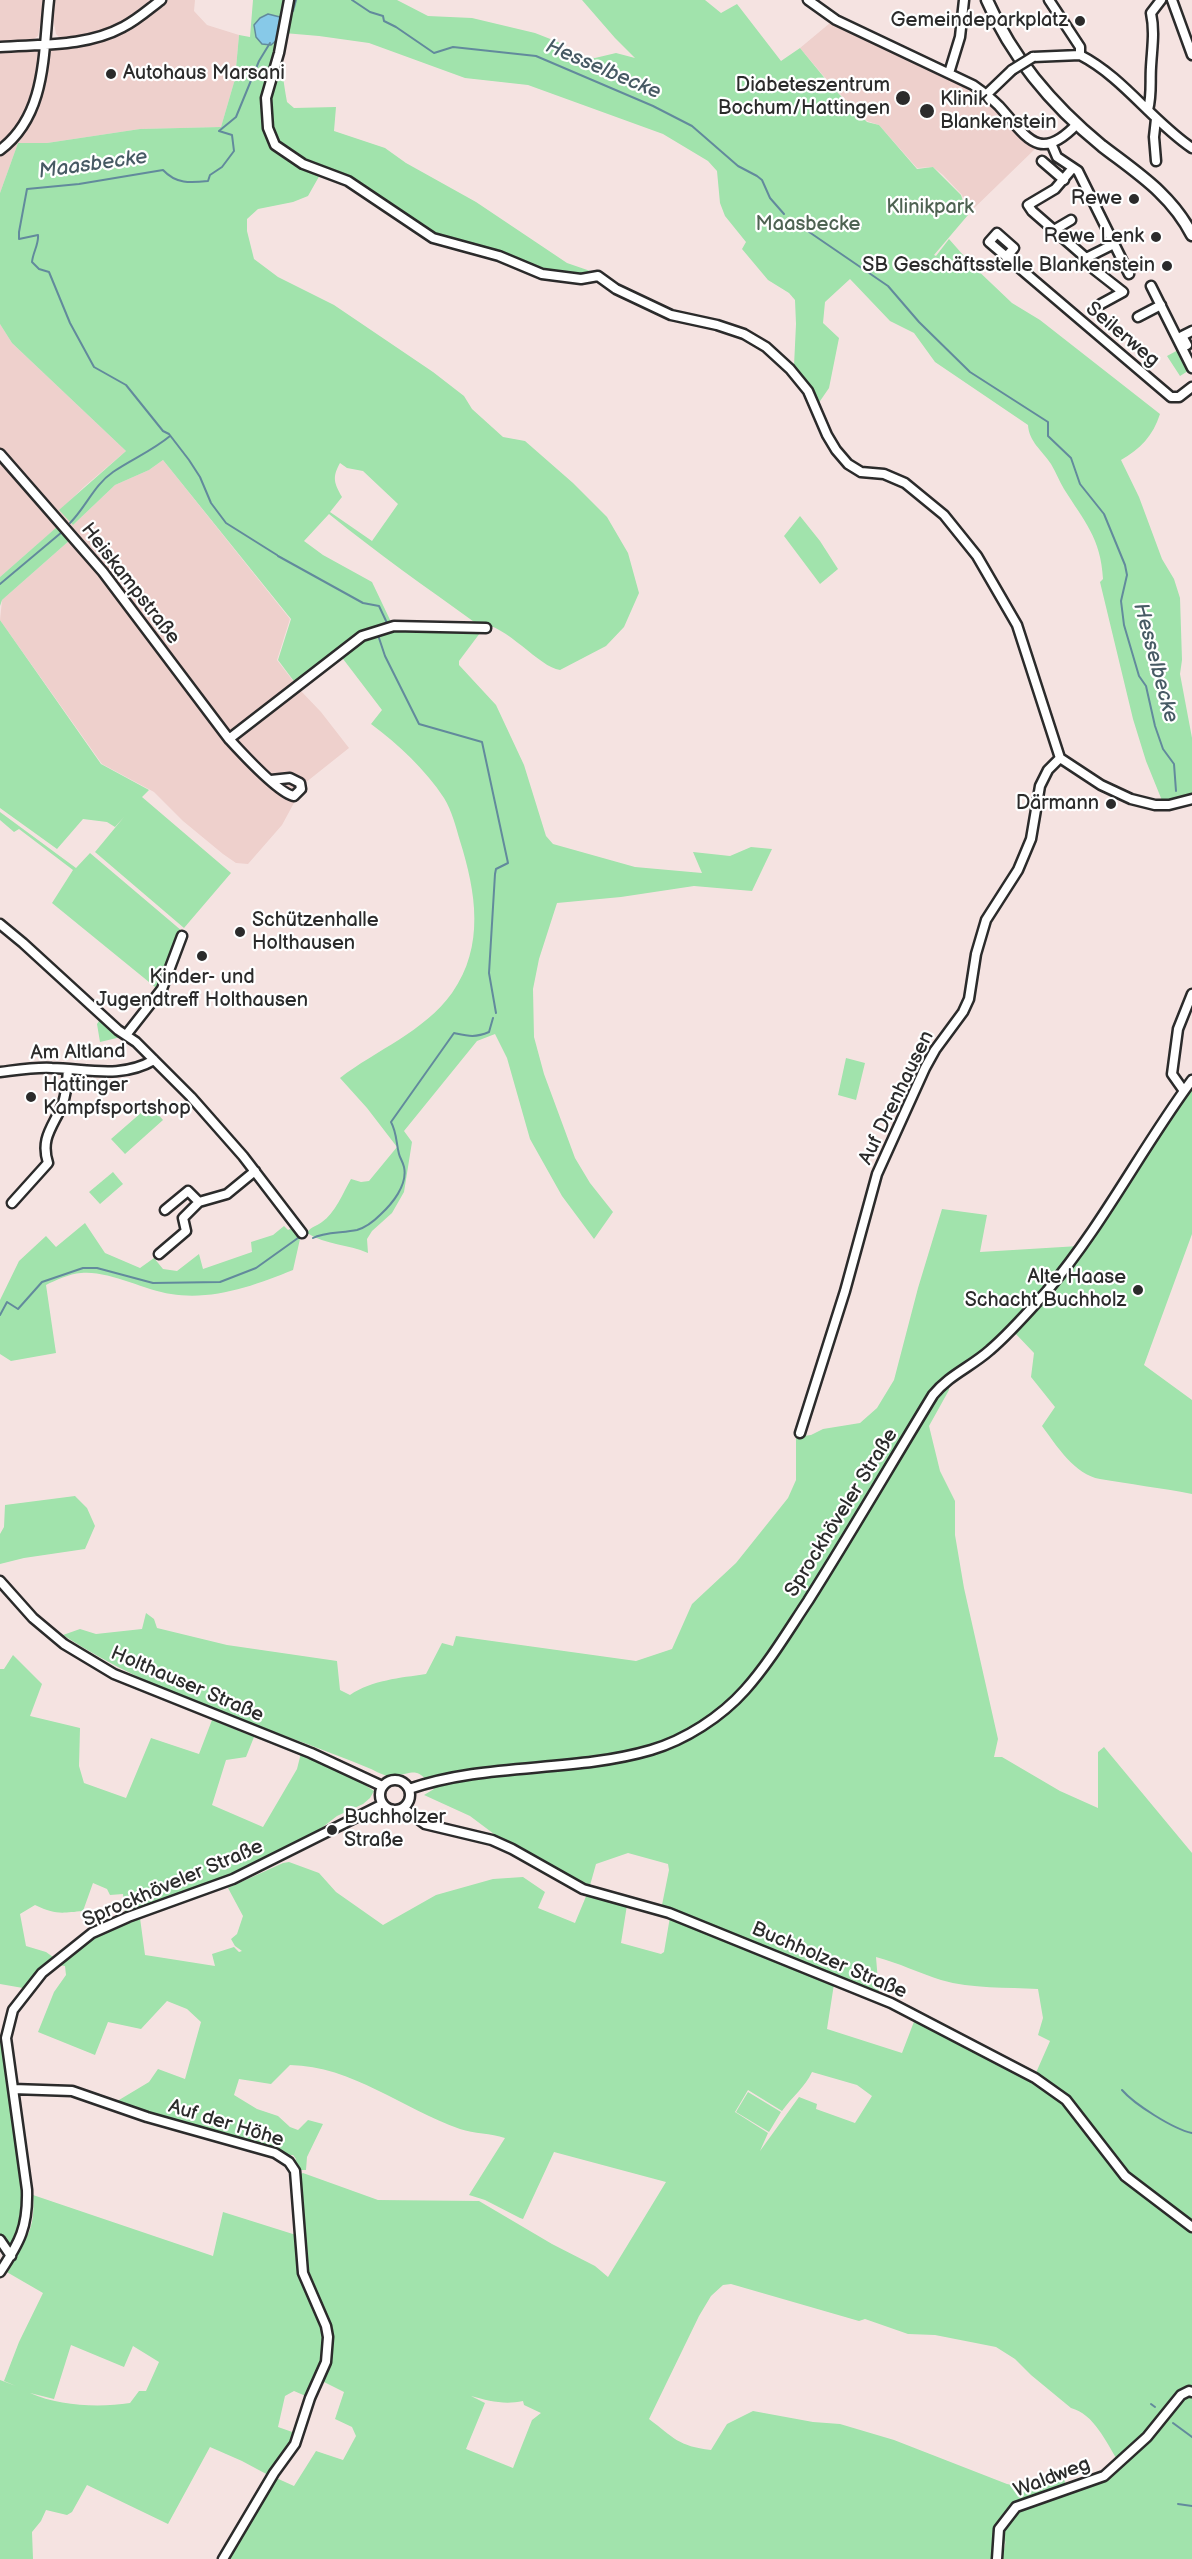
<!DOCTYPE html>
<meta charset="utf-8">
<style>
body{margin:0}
canvas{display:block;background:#f5e3e1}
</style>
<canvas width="1192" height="2559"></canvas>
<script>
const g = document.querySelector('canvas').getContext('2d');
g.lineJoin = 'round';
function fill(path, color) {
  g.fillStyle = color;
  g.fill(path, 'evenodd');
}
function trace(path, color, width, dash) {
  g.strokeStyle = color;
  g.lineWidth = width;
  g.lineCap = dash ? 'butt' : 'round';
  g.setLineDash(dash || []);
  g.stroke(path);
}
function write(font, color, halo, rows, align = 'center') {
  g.font = font + ' "Balsamiq Sans",sans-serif';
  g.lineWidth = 4.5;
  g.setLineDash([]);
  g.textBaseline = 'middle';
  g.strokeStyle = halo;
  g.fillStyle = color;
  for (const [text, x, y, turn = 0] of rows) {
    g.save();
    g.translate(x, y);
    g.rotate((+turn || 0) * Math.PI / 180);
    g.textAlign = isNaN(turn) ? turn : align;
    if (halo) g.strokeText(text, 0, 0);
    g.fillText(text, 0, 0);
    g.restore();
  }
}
fill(new Path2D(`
 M0 0H45L38 36 29 42H0Z
 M54 0H155L136 15 105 31 68 41 61 39 56 34 52 13Z
 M168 0H195L194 11 207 25 239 35 235 79 221 127 140 129 47 143H18L0 193V51L76 47 99 41 142 19Z
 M830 23 962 84 987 101 1027 145 1036 148 968 214 962 195 943 175 933 167 917 168 879 125 867 121 832 86 800 48Z
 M0 324 12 343 126 451 85 486 60 510 73 525 115 485 149 470 163 460 290 619 277 660 300 690 321 712 349 748 305 783 302 794 295 801 282 825 248 864 236 863 223 854 183 821 154 792 102 764 0 620 2 600 70 540 57 527 0 577Z`), '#eed0cc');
fill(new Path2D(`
 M253 0H397L428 16 472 18 535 33 558 42 579 57 595 58 616 53 635 58 615 38 582 0H705L721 13 737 4 781 61 800 48 832 87 867 122 879 125 917 169 933 167 961 195 968 215 934 255 936 256 949 239 971 264 1012 303 1040 320 1160 414C1153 436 1140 449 1121 460L1139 497 1162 559 1174 579 1180 598 1182 660 1180 674 1192 738V802L1163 803 1146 761 1133 719 1100 582 1103 579C1101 538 1084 521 1064 489 1059 481 1056 472 1051 464 1042 450 1029 442 1028 425L935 362 914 333 890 321 850 279 825 302 823 323 839 338 829 388 818 404 794 366 796 324 795 300 789 293 768 280 742 249 746 242 725 216 720 203 717 171 708 161 663 134 528 85 465 78 369 43 319 36 284 33C279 58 283 78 287 102L294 108 336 107 334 131 385 148 406 163 476 202 567 263 599 274C558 278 521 263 482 250 467 245 450 241 434 234 400 219 335 155 297 164L298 167 321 173 308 196 293 202 258 209 247 219V231L254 259 278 277 334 305 433 372 464 396 472 409 503 437 525 441 573 483 607 517 628 553 639 593 624 627 606 646 560 670C539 668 504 621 477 624 427 588 377 553 329 514L304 541 323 555 372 582 392 624 476 630 480 633 459 661V665L496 705 524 765 546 836 553 844 635 867 702 873 693 852 730 856 751 847 772 849 752 891 694 886 621 897 557 903 539 959 533 989 534 1037 544 1074 575 1158 590 1183 613 1212 594 1239 562 1196 530 1139 507 1058 495 1034 477 1041 404 1131 412 1142 404 1192 392 1213 372 1231 367 1239 368 1253C348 1244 326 1245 307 1233 311 1226 316 1227 322 1222 335 1213 343 1193 351 1179L361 1182 369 1181 397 1147 367 1108 340 1078C376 1050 424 1032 452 993 485 946 476 892 460 841 456 827 452 811 444 798 425 769 399 745 371 724L382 710 337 651 296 684 278 660 291 619 163 460 149 470 115 485 73 525 59 510 126 451 12 343 0 324V193L18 143H47L140 129 221 127 235 79 239 35 250 37ZM340 463 347 468 363 471 398 504 372 541 330 512 342 497C334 483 332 477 340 463Z
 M1180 349 1189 367 1188 371 1180 376 1167 356Z
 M800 516 820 541 838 569 820 584 784 536Z
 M58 526 70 540 2 600 0 606V577Z
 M0 620 101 764 149 790 142 797 231 873 184 928 95 852 124 817 115 827 107 822 83 819 57 849 0 808Z
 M0 812 76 868 90 853 182 931 160 991 52 903 73 870 19 829 14 832 0 820Z
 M99 1021 102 1022 121 1037 100 1042 97 1024Z
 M846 1058 865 1063 856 1100 838 1095Z
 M1192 1086V1234L1144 1365 1192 1400V1494C1162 1488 1128 1484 1100 1479 1075 1475 1056 1445 1042 1426L1055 1407 1031 1377 1034 1353 1014 1332 1073 1266Z
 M150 1105 163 1120 125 1154 111 1139Z
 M113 1172 123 1184 100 1204 89 1192Z
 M942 1209 987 1215 980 1252 1079 1246 1016 1319 988 1347 948 1374 949 1390 929 1426 940 1471 955 1501V1535L964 1588 998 1739 994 1757H1002L1060 1791 1098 1808V1752L1104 1747 1192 1853V2227L1179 2224 1192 2232V2387L1178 2394 1148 2433 1118 2461C1106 2442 1094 2414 1071 2408L1031 2375 1015 2359 996 2347 935 2335 908 2334 865 2319 859 2321 731 2284 723 2285 711 2296 699 2316 649 2419C674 2438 678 2446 711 2450L727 2424 753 2411 813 2422 840 2424 894 2440 1007 2484 1032 2489 1064 2478 1066 2488 1105 2478 1182 2399 1192 2395V2559H1002L1006 2540 998 2559H225L274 2477 294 2486 316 2451 343 2460 356 2436 352 2427 335 2419 344 2392 320 2380 332 2341 305 2273 299 2175 303 2173 378 2200 479 2201 552 2244 595 2266 608 2277 666 2182 554 2152 523 2219 520 2218 485 2200 469 2195 505 2138C491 2133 474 2134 460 2129 403 2109 352 2066 290 2065L271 2084 239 2079 234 2095 257 2109 278 2116 290 2127 298 2130 308 2120 323 2124 307 2157 306 2170H297L293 2162 296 2159 293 2155 285 2156C234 2129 169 2123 114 2103L149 2082 158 2069 185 2079 201 2022 187 2009 167 2001 141 2029 108 2022 95 2055 38 2032 54 1992 66 1975 65 1966 58 1965 95 1938 140 1918 145 1955 215 1966 212 1954 234 1947 239 1952 242 1951 235 1946 231 1939 237 1934 243 1916 228 1888 283 1863 289 1862 319 1873 336 1892 383 1925 436 1895 493 1879 523 1877 545 1892 538 1908 575 1923 587 1894 627 1905 621 1943 661 1954 664 1952 670 1917 834 1984 827 2029 902 2053 915 2019 1073 2102 1056 2086 1035 2075 1050 2041 1038 2035 1043 2018 1038 1989C1007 1987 972 1989 941 1980 919 1973 899 1963 876 1957L879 1994 662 1905 669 1870 668 1864 628 1853 596 1864 589 1889 502 1840 470 1816 424 1795 434 1789C415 1766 418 1773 392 1776 386 1777 377 1772 371 1769 268 1726 157 1697 63 1635L80 1629 96 1634 142 1629 146 1613 154 1619 157 1628 227 1645 337 1661 340 1690 350 1695C372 1680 400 1678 426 1674L442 1643 453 1646 456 1636 636 1661 672 1649 692 1604 736 1563 788 1498 796 1480V1437L811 1435 823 1429 860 1423 877 1408 894 1380 918 1288ZM812 2072 857 2085 872 2096 855 2123 816 2109 817 2104 799 2097 760 2151 768 2133 735 2112 748 2090 782 2111C792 2097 805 2087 812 2072ZM471 2396C489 2401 504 2405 523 2401L524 2405 541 2413 532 2420 513 2468 466 2449 485 2403Z
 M85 1223 105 1253 140 1268 154 1258 163 1269 177 1271 199 1254 203 1269 252 1252 251 1242 273 1235 284 1226 288 1230 292 1228 300 1239 293 1270C256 1285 213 1301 171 1294 144 1290 108 1270 81 1273 69 1274 56 1280 46 1285L56 1353 11 1361 0 1354V1300L19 1261 46 1236 56 1247Z
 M75 1496 87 1508 95 1526 85 1549 24 1558 0 1564V1534L4 1527 5 1505Z
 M13 1655 42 1684 30 1716 80 1728 79 1766 84 1783 126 1798 151 1738 199 1754 212 1720 254 1737 246 1757 226 1760 212 1805 263 1827 297 1769 301 1753 347 1773 374 1791 370 1798 363 1804 337 1816 310 1837 293 1847 204 1888 125 1913 123 1894 110 1895 107 1889 93 1883 83 1911C61 1913 56 1915 35 1905L20 1914 26 1946 46 1952 53 1957 23 1988 0 1984V1669H4Z
 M0 2037 3 2038 24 2211 16 2238 10 2245H7L0 2239Z
 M748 2092 781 2112 769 2132 736 2112Z
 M33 2195 213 2256 223 2212 296 2235 301 2274 323 2325 326 2338 324 2361 308 2397 294 2391 285 2396 278 2427 298 2434 270 2476 242 2461 210 2447 168 2524 87 2485 72 2512 67 2515 46 2510 41 2521 32 2532 33 2559H0V2380L16 2386 4 2381 19 2342 43 2293 5 2271C24 2242 36 2232 33 2195ZM71 2345 124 2367 133 2346 159 2362 146 2391H139L130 2403C99 2408 59 2406 30 2393L54 2399Z`), '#a1e3ac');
const water = new Path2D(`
 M268 14 280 17 278 39 271 45 262 44 256 37 254 25 260 18Z`);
fill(water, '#87c9e8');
trace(water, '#628a9c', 1.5);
trace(new Path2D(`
 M352 0 370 12 383 16 384 21 396 27 434 53 453 47 536 56 653 106 692 126 738 166 757 176 762 180 770 198 784 214
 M289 11H293L296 0
 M270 43 259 61 236 117 219 131 232 135 234 151 222 167 210 175 208 181C190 183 176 184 163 170L79 184 27 189 19 232V239L38 235C39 244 33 252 32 262L39 269 49 272 70 323 94 367 126 385 163 431 169 434 189 460 200 477 211 503 226 523 277 555
 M793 221 888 286 919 322 970 372 1048 422V436L1071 458 1080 484 1104 514 1125 565 1127 575 1121 601 1124 625 1139 676 1146 686 1155 726 1163 749 1174 764 1176 791
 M70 523C86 507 94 485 113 472 132 459 152 451 170 436
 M278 556 363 603 379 606 387 623
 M0 584 62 532
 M378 635 385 656 419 724 482 742 508 863 496 869 495 874 489 973 496 1013
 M313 1238C323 1232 343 1233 357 1230 367 1227 373 1222 380 1215 392 1204 408 1185 404 1167 403 1162 400 1158 399 1154 396 1143 397 1133 391 1122L454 1033C468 1036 475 1038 489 1032L493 1018
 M0 1315 7 1302 18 1309 42 1282 83 1268H97L153 1283 220 1282 256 1268 298 1238
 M1122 2090C1134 2104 1173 2129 1192 2133
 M1151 2404 1155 2407
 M1173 2423 1192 2437
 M1178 2504 1192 2506`), '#628a9c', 2);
const minor = new Path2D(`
 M289 0 279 53 266 98 268 128 275 145 303 164 348 181 433 238 499 256 542 274 581 279 598 276 616 289 671 315 717 325 744 334 766 347 790 369 808 391 827 435 836 450 848 464 861 472 884 474 905 483 944 515 977 556 1017 625 1060 758 1101 785 1131 799 1155 805H1169L1192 799
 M808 0 836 20 973 85C983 92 991 98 999 106 1027 137 1039 164 1077 124
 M1049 0 1080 47V55C1123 77 1152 121 1192 148
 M1172 0 1192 55
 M0 47C41 44 86 47 123 27 137 20 149 9 161 0
 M1033 57 1080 55
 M949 73 960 37 964 0
 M987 94 1012 70
 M1148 110C1152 95 1150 82 1151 67 1152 48 1155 32 1151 13L1161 0
 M1051 143 1057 157 1078 171 1129 274
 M0 150C47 115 43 53 49 0
 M1042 161 1064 180
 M1156 161 1154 137 1156 119
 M1072 169 1055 189 1028 205 1032 211 1086 258V263L1123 292 1101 304
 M1054 230 1071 220
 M1006 257 1014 248 997 233 989 242 1171 397H1179L1192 387
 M1086 258 1114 244
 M1151 286 1192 368
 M1138 317 1161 305
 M1187 345 1182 336 1192 331
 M0 454 103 572 229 739C240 751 279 794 294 796L301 789 300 783 290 778 271 780
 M229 739 362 636 394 626 486 628
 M0 924 23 943 118 1030 136 1042 191 1097 243 1156 302 1233
 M126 1035 162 989 182 936
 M0 1072C17 1070 35 1067 52 1068 88 1069 121 1079 154 1060
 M1184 1091 1172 1074 1178 1029 1192 994
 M12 1203 48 1163C41 1141 50 1130 59 1112 66 1100 67 1083 68 1069
 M165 1210 188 1191 199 1202
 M159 1254 186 1231 183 1218 199 1202 227 1194 255 1171
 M800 1433 845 1291 877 1174 925 1068 935 1050 963 1012 969 999 976 954 986 920 1018 870 1031 839 1040 786 1048 770 1060 758
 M0 1581 33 1618 64 1644 114 1674 311 1753 382 1786
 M380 1795a15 15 0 1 1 30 0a15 15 0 1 1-30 0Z
 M409 1789C487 1762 572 1773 651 1750 685 1740 721 1717 745 1690 769 1663 788 1631 808 1601 851 1533 891 1464 933 1395 949 1375 971 1367 990 1350 1010 1333 1029 1311 1047 1291 1103 1225 1141 1149 1192 1080
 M403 1808 425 1824 492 1840 512 1849 583 1889 669 1913 891 2003 1035 2078 1066 2100 1125 2176 1192 2227
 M13 2089 72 2091 147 2117 275 2153 289 2162 295 2171 303 2273 326 2326 328 2337 326 2362 310 2398 295 2444 274 2473 223 2559
 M0 2240 11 2256
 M0 2272C20 2242 28 2227 27 2190L6 2038 13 2010 42 1973 92 1933 128 1917 233 1879 383 1804
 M997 2559 999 2529 1016 2507 1104 2476 1147 2437 1181 2395 1189 2391 1192 2392`);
const major = new Path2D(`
 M987 0C1012 58 1053 106 1102 146 1137 173 1171 194 1192 235`);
trace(minor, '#2b2b2b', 13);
trace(major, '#2b2b2b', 15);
trace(minor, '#fff', 8);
trace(major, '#fff', 10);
const minorBridge = new Path2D(`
 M1012 70 1033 57`);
trace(minorBridge, '#2b2b2b', 13, []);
trace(minorBridge, '#fff', 8);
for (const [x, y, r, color] of [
 [1080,21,6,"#2b2b2b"],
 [111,74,6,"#2b2b2b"],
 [903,98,8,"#2b2b2b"],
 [927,111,8,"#2b2b2b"],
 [1134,199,6,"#2b2b2b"],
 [1156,237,6,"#2b2b2b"],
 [1167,266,6,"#2b2b2b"],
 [1111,804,6,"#2b2b2b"],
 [240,932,6,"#2b2b2b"],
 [202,956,6,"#2b2b2b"],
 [31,1097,6,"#2b2b2b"],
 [1138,1290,6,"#2b2b2b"],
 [332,1830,6,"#2b2b2b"]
]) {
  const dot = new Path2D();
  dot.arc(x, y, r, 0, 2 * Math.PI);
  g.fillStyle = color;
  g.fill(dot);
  trace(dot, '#fff', 2);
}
write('20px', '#2b2b2b', '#fff', [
 ["Gemeindeparkplatz",1068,21],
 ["Autohaus Marsani",123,74,"left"],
 ["Diabeteszentrum",890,86],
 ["Bochum/Hattingen",890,109],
 ["Klinik",940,100,"left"],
 ["Blankenstein",940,123,"left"],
 ["Rewe",1122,199],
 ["Rewe Lenk",1144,237],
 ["SB Geschäftsstelle Blankenstein",1155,266],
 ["Därmann",1099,804],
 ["Schützenhalle",252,921,"left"],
 ["Holthausen",252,944,"left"],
 ["Kinder- und",202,978,"center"],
 ["Jugendtreff Holthausen",202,1001,"center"],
 ["Hattinger",43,1086,"left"],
 ["Kampfsportshop",43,1109,"left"],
 ["Alte Haase",1126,1278],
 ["Schacht Buchholz",1126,1301],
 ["Buchholzer",344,1818,"left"],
 ["Straße",344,1841,"left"]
], 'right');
write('20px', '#4e6252', '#fff', [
 ["Klinikpark",930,208],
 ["Maasbecke",808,225]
]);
write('20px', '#2b2b2b', '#fff', [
 ["Seilerweg",1122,335,40],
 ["Heiskampstraße",130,584,52],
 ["Am Altland",78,1053,-1],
 ["Auf Drenhausen",897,1098,-64],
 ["Sprockhöveler Straße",842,1513,-58],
 ["Holthauser Straße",187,1685,23],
 ["Sprockhöveler Straße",173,1884,-23],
 ["Buchholzer Straße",829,1961,23],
 ["Auf der Höhe",226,2124,17],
 ["Waldweg",1052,2478,-21]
]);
write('italic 21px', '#475a64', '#fff', [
 ["Hesselbecke",603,70,23],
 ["Maasbecke",93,165,-8],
 ["Hesselbecke",1155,663,75]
]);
</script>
